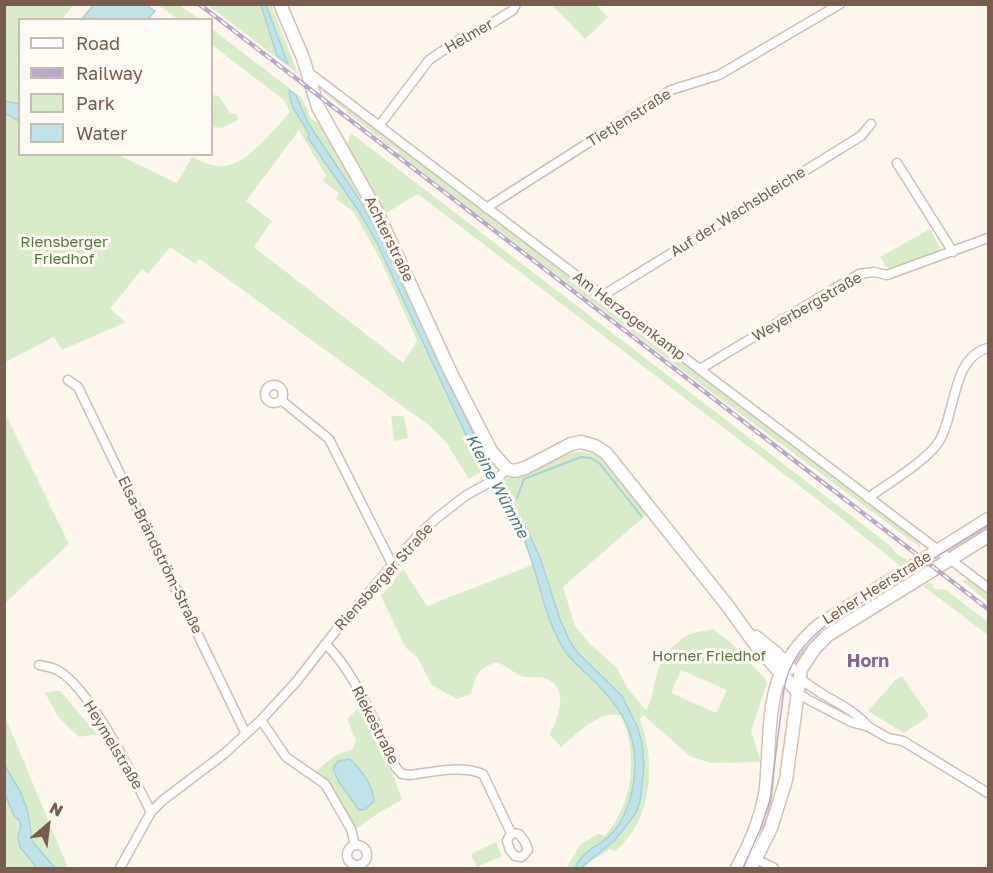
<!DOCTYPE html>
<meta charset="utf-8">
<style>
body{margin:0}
#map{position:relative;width:993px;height:873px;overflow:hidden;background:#fdf6ec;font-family:"Golos Text",sans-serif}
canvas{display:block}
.frame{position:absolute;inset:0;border:6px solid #7a5c4d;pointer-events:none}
.legend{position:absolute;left:18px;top:18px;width:195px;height:138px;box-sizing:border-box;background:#fffaf3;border:2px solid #cabbb1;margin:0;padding:8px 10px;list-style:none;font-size:18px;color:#7a5c4d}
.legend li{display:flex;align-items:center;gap:12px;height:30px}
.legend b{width:30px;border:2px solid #cabbb1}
.north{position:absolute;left:18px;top:795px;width:60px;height:60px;-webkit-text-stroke:4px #fffaf3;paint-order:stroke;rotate:28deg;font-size:16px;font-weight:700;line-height:24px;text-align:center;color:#7a5c4d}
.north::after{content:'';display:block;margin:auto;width:21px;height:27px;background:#7a5c4d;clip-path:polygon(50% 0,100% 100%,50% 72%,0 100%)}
</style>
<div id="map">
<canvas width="993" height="873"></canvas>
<div class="frame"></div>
<ul class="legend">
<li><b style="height:8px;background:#fff"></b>Road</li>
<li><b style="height:8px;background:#b9a8c9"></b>Railway</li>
<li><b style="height:16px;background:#d8ecc9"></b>Park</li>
<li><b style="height:16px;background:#bfe3e8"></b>Water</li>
</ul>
<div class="north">N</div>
</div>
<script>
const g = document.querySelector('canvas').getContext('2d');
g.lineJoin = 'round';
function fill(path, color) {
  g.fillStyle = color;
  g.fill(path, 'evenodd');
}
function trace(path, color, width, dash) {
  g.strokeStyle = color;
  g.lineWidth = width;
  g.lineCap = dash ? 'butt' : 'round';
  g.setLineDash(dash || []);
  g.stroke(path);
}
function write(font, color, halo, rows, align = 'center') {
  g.font = font + ' "Golos Text",sans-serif';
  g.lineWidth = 6;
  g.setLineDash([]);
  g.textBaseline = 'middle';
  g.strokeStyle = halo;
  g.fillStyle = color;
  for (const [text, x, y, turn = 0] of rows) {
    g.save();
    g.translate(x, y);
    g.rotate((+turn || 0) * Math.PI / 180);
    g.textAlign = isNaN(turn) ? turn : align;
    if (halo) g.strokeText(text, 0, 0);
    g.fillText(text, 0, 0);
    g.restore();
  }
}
fill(new Path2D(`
 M5 5H73L62 19 20 20 19 104 5 101Z
 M158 5H179L199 19H178Z
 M208 5H261L277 56 287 62 266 5H271L298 74Z
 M552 5H597L608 17 585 39Z
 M212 29 302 98 311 119 323 125 371 214 482 448 494 465 469 479 446 442 430 426 200 259 195 264 170 247 148 274 142 269 110 309 126 322 62 350 54 337 5 362V113L19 121 20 154 118 155 177 183 192 157C200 160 210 166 219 166 244 169 275 129 290 112L284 100 212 45ZM299 130 326 176 323 181 339 193 336 199 354 212 381 261 417 341 403 363 254 247 272 221 246 201Z
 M322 86 918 539 921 548 687 374 397 153 399 150 389 146 323 92Z
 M212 95 219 96 230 113 237 114 238 120 222 128 212 127Z
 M351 133 888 544 898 555 908 560 899 565 835 513 418 194 386 213 347 145Z
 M930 229 941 249 891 269 886 267 880 257Z
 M5 413 69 544 5 603H4Z
 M391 416H404L408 438 394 441Z
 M575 452C587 452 595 453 605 461L646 515 563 587 575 626 589 643 617 668 628 689 646 710C653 700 653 686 657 674 660 658 678 637 694 633 700 631 707 631 713 629L730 642 765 678 767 683 751 731 761 762 710 763 690 756 643 715 640 719C656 762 653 820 615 851L609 849C602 857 589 858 585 868H566L581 844 598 834 605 836C633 804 639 754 621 716 601 708 576 735 561 747L550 735C558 717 571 687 544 678 537 676 528 679 521 676 512 672 508 666 496 662 477 670 476 674 471 694L457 699 432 685 417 657 406 648 381 596 403 569 427 606 532 565 521 532 491 489 502 480 521 474ZM681 670 727 690 716 713 671 693Z
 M968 579 988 595V602L962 581Z
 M931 582 934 589 946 590 988 622V635L923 586Z
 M902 676 929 716 904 733 868 711 895 680Z
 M55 691H60L97 734 79 737 59 718 45 693Z
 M359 707 394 777 402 800 378 813 356 829 333 788 316 771 336 755 353 749 356 741 347 719ZM366 775 373 794 343 787 339 782Z
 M4 714 68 868H5Z
 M496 842 502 856 477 867 471 854Z`), '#d8ecc9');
const water = new Path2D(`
 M94 4 146 5 155 11 148 19H82Z
 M261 5H266L288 64 277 56Z
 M289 90 296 95 308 123 359 199 387 249 492 474 529 533 540 558 560 619 569 640 577 652 622 696 636 724 642 742 644 767 640 801 636 813 615 840 584 865 582 868H575C583 851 593 849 607 838 627 822 635 788 635 763 635 727 616 702 591 678 582 669 572 661 565 651 543 619 538 568 521 532 513 516 498 504 490 487 453 406 415 325 377 243L360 213 308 138 309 134C301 119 290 109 289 90Z
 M5 101 19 104V121L5 113Z
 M350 759C363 772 372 783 374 801L366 809 359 810 339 782 333 769 338 761Z
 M4 764 21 793 28 812 32 841 55 868H37L20 847 18 837 21 825 19 820 14 816 5 794Z`);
fill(water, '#bfe3e8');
trace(water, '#a5d3da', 1.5);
trace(new Path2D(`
 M517 498 524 479 581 457 591 458 600 464 642 517`), '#a5d3da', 2);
const street = new Path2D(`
 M308 72 988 588
 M379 126 429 60 463 37 473 35 513 10 516 4
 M897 163 953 252
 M486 208 671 90 719 75 840 4
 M602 296 861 136 871 124
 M700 369 859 274 874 272 887 275 988 238
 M68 380 78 387 246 734
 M265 394a9 9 0 1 1 18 0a9 9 0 1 1-18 0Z
 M281 400 329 439 392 564
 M868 498C887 484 925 462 938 443 956 416 951 357 988 348
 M325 644C353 668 380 733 396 768L402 774 410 775C433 772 461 765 483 774L511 833 519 834 525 842 528 850 522 857 515 856 510 850 507 841 511 833
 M39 665C45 666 52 667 57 670 91 688 133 777 151 812
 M799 677C820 697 850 705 868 726
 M797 691 807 699 851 722 869 727 888 738 903 741 988 793
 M261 720 286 757 325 784 351 829 355 845
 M347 855a10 10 0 1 1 20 0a10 10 0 1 1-20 0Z
 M756 859 774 868
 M120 868 151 812 163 800 224 754 261 720 296 682 338 628 419 534 437 518 465 496 499 477 507 469`);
const secondary = new Path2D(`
 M280 4 303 58 318 107 376 210 450 371 491 451 507 469 515 471 525 468 571 444 581 442 595 446 606 453 727 605 758 648 797 691
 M756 637 776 653 790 668
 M737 868C750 845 760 821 765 795 767 783 767 770 768 758 771 699 772 666 819 625L988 519
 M751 868 771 828 786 780 801 669 815 648 828 635 988 536`);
trace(street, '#d1beb0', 11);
trace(secondary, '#d6c0b0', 15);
trace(street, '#fff', 8);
trace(secondary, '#fff', 12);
trace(new Path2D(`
 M743 868 760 830 770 800 784 689C789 660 806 641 829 623L988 525`), '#b9a8c9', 1.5);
const rail = new Path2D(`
 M199 4 988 609`);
trace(rail, '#b9a8c9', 4.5);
trace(rail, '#fffaf3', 2, [7]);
write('15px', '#7a5c4d', '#fffaf3', [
 ["Helmer",469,36,-30],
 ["Tietjenstraße",629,118,-32],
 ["Auf der Wachsbleiche",738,212,-32],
 ["Achterstraße",389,239,64],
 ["Weyerbergstraße",807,307,-30],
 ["Am Herzogenkamp",629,316,37],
 ["Elsa-Brändström-Straße",160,555,64],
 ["Riensberger Straße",384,577,-48],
 ["Leher Heerstraße",877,588,-32],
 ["Riekestraße",375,725,63],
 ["Heymelstraße",113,745,59]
]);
write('15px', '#537a41', '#fffaf3', [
 ["Riensberger",64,242],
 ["Friedhof",64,259],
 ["Horner Friedhof",709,656]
]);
write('italic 16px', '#437c86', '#fffaf3', [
 ["Kleine Wümme",497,486,62]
]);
write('bold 18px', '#846695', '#fffaf3', [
 ["Horn",868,661]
]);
</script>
